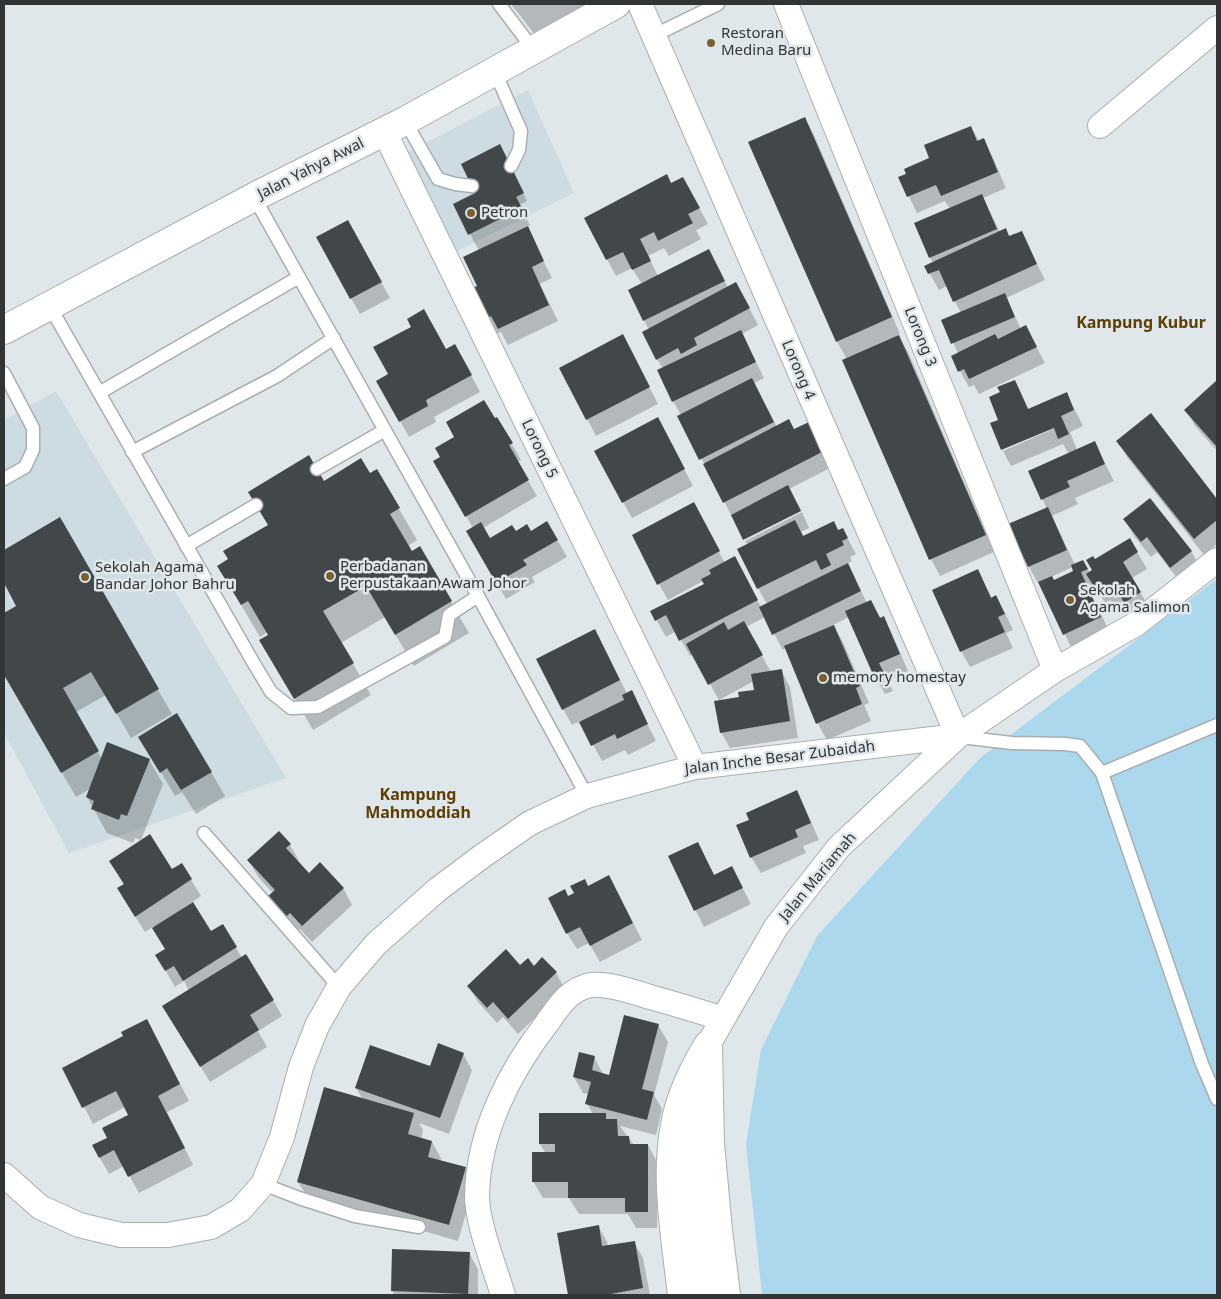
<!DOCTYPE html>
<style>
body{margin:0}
#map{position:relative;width:1221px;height:1299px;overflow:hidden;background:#e0e7ea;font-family:"Noto Sans",sans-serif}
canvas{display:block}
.frame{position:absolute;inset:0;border:5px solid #323536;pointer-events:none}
</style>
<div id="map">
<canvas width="1221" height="1299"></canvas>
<div class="frame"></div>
</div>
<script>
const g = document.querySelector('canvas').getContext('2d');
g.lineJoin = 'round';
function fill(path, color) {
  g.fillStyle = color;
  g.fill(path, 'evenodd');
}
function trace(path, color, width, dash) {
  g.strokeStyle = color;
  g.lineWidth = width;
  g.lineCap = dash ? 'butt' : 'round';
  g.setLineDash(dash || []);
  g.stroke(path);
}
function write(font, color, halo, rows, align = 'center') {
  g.font = font + ' "Noto Sans",sans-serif';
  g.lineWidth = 5;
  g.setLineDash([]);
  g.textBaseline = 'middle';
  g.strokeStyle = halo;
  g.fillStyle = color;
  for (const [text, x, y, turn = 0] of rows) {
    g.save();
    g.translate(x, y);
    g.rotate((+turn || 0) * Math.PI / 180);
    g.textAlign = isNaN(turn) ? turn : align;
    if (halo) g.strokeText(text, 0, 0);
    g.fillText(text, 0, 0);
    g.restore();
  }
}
fill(new Path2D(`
 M528 90 574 193 455 252 406 153Z
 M56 391 286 778 69 853 4 733V420Z`), '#cddce2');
fill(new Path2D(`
 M1217 579V1295H762L746 1144 761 1050 817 936 980 758Z`), '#abd8ed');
fill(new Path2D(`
 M511 4H603L546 49Z
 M805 119 814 135 900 334 898 335 908 352 994 552 940 576 931 559 844 360 847 359 837 342 750 143Z
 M971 127 979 141 983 140 992 156 1006 188 983 198 1000 232 1009 237 1021 232 1045 280 1006 298 1021 329 1026 327 1045 363 979 394 974 385 969 387 960 371 958 353 943 321 961 313 947 286 939 290 930 274 926 266 933 263 915 224 950 209 945 201 917 213 900 178 931 158Z
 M504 153 527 201 519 205 530 225 526 227 552 278 540 284 558 321 508 345 501 332 491 337 478 287 479 251 470 234 475 195Z
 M672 184 692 195 708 224 696 230 701 239 669 256 664 248 648 256 658 276 718 267 728 288 745 300 758 325 742 334 764 378 754 383 777 427 794 431 809 423 832 467 789 489 801 510 744 539 679 416 681 415 673 401 663 369 657 359 649 330 629 290 642 284 632 268 616 276 585 218Z
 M357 238 390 298 360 314 351 298Z
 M446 351 464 362 480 392 434 417 436 422 409 437 400 421Z
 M631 352 658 404 596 436 561 368Z
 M1015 381 1029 410 1067 394 1083 426 1070 432 1077 450 1094 442 1114 481 1075 498 1078 504 1052 516 1075 565 1083 561 1090 573 1094 571 1095 560 1130 540 1147 569 1132 578 1150 609 1134 618 1124 600 1114 607 1110 600 1105 603 1095 586 1089 589 1110 633 1073 651 1039 582 1038 583 1029 567 1010 525 1047 509 1030 472 1069 454 1063 444 1011 466 1003 451 1060 426 1000 420 1002 393ZM1073 567 1075 572 1054 582 1051 577Z
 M1217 382V451L1195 426 1186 410Z
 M1151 415 1217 501V544L1204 555 1127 457 1118 441Z
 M497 418 521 460 517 462 537 496 483 528 490 540 515 532H530L547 522 567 557 532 577 535 582 506 599 468 531 473 528 435 461Z
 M666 435 693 486 632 518 623 502Z
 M377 471 417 540 408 546 412 553 420 548 469 633 414 666 385 617 341 643 371 695 313 730 261 641 269 635 268 632 260 637 237 598 229 559 269 525 324 482 370 475Z
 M802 512 809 528 801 532 804 537 843 530 856 554 850 557 852 561 847 564 867 603 871 602 881 619 883 618 892 634 908 671 887 680 893 691 885 694 876 678 849 617 833 625 843 642 869 703 864 705 871 721 827 740 818 724 786 648 783 650 765 617 746 627 771 672 781 670 790 687 798 738 730 748 721 732 740 698 755 691 754 681 719 700 693 654 690 656 676 631 666 637 652 612 705 584 703 581 668 600 659 584 716 547 725 563 744 574 761 607 767 604 758 588 748 545 745 541Z
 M59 519 172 714 131 738 106 695 76 712 102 759 149 760 163 784 141 840 135 838 133 843 107 833 87 797 91 788 76 797 4 672V614L18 606 4 581V551Z
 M1125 520 1191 551 1200 567 1181 583 1157 552 1151 557 1134 536Z
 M978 571 992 598 996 597 1005 613 1013 630 1006 633 1013 648 970 667 961 651Z
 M604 647 627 694 631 692 656 741 628 755 625 750 602 761 580 721 572 725 563 709Z
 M140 737 211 772 225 796 196 814 182 792 175 796Z
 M796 792 805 808 819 840 803 846 806 853 761 873 751 857V821Z
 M697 843 715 876 732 868 751 904 704 927 669 856Z
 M290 845 299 861 297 862 309 875 343 888 352 905 312 942 300 929 296 933 278 913 273 893 258 877 249 861Z
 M110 861 172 871 182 865 201 896 183 908 184 910 211 933 223 926 242 958 273 1000 282 1016 258 1031 267 1047 210 1082 173 1022 189 991 184 981 175 987 157 956 166 950 153 927 145 932 128 905 124 885Z
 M588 887 617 892 642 940 600 962 589 943 577 949 567 933 568 897Z
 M542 959 556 973 565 989 518 1034 503 1017 497 1023 478 1002 468 986 534 967Z
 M147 1020 189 1101 167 1112 193 1165 139 1193 124 1166 109 1174 100 1158 109 1138 130 1115 125 1107 93 1124 64 1068 125 1037Z
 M658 1025 668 1042 654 1095 662 1109 656 1135 620 1126 634 1145H648L657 1162V1228H636L628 1214H579L569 1198H543L533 1181 546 1154 540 1144 593 1114 587 1104 589 1094 583 1093 574 1077 594 1057 603 1074 610 1076Z
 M463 1054 472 1070 449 1134 419 1123 423 1130 421 1139 432 1142 441 1158 440 1162 465 1168 474 1185 458 1241 308 1198 298 1182 363 1100 356 1088 430 1068Z
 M598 1226 607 1242 608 1247 634 1242 643 1258 650 1295H569L558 1234Z
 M469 1253 478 1269V1295H395L392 1291Z`), '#0003');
fill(new Path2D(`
 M805 117 892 317 836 342 748 142Z
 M971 126 977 141 984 138 998 172 941 196 936 185 907 197 898 177 906 174 904 169 929 158 924 145Z
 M500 144 524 193 516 197 522 208 468 235 453 204 475 193 461 164Z
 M667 174 671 183 683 177 700 208 688 214 693 223 658 241 654 232 640 239 651 261 632 270 623 252 606 260 584 218Z
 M982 194 997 229 929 258 914 223Z
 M348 220 382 282 350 299 316 237Z
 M528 226 544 261 532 267 549 305 498 329 491 316 481 321 466 291 477 286 463 257Z
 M1006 228 1009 236 1022 231 1037 264 953 302 939 270 928 274 924 266Z
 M709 249 725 281 643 321 628 290Z
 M736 282 750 308 694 338 697 345 681 354 678 348 656 360 642 332Z
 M1005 293 1015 317 951 344 941 320Z
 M424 309 446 349 455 344 472 375 426 400 428 406 399 422 376 381 388 374 373 347 411 327 407 319Z
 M1026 325 1037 347 969 379 964 369 958 372 951 356 995 334 998 339Z
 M741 330 756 362 672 402 657 370Z
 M623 334 650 387 586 420 559 368Z
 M899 335 986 535 929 560 842 360Z
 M752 378 774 422 699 460 677 416Z
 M1015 380 1028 409 1067 392 1074 410 1061 416 1069 434 1058 439 1054 428 1001 450 990 423 998 420 989 397 1000 392 997 387Z
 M1217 380V447L1184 410Z
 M484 400 495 418 497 417 513 443 509 445 529 480 465 517 433 461 440 457 435 448 454 437 446 422Z
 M1151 413 1217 499V520L1194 539 1116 441Z
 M658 417 685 469 622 503 594 451Z
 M789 419 794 429 809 422 824 451 723 503 703 464Z
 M1095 441 1105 464 1067 481 1070 487 1041 500 1028 471Z
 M309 455 324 481 361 458 370 473 377 469 400 508 390 514 412 551 420 546 452 601 395 635 366 586 323 611 354 663 294 699 259 640 268 635 248 601 241 605 217 566 228 559 223 551 268 525 248 492Z
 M788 485 801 511 743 540 731 515Z
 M1150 498 1192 551 1170 568 1147 537 1141 542 1123 519Z
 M694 502 720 551 657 585 632 535Z
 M1048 507 1067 550 1028 567 1008 524Z
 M60 517 159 689 116 714 91 672 63 688 99 751 61 773 4 675V613L16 606 4 583V550Z
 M795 520 803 536 834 521 838 530 843 528 848 538 842 541 844 545 826 554 831 565 821 570 816 560 757 589 737 549Z
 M547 521 558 540 523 560 527 565 496 583 466 531 481 522 490 538 512 525 516 531 527 524 531 531Z
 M1130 538 1138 552 1123 562 1141 592 1124 603 1114 585 1104 591 1100 585 1095 588 1086 574 1092 570 1086 560 1093 556 1095 559Z
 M735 556 758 600 679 641 666 615 655 621 650 611 704 584 701 579 711 574 709 570Z
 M1083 560 1088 569 1081 572 1101 617 1063 635 1038 582 1052 576 1054 580 1073 571 1071 565Z
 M848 563 861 591 772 635 759 607Z
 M978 569 991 598 996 595 1005 614 998 617 1005 632 960 652 932 590Z
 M871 600 880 618 884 616 900 654 879 663 885 675 875 679 845 611Z
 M744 621 763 655 708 685 686 644 724 622 728 630Z
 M834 625 860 686 856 688 862 704 816 724 784 646Z
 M595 629 620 680 562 710 536 659Z
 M782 669 790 721 720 733 714 701 739 697 738 692 754 690 751 674Z
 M632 690 648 724 617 739 615 734 591 746 579 722 624 700 622 695Z
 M177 713 212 772 181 790 167 768 160 773 138 737Z
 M107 742 150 759 127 816 121 814 119 820 91 809 94 801 86 797Z
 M797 790 811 823 795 830 798 837 750 858 736 825 749 820 746 813Z
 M279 831 291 844 286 848 309 873 320 862 344 888 302 926 290 913 286 917 267 897 275 890 247 860Z
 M150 834 172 869 182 863 192 879 135 917 117 888 124 884 109 861Z
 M698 842 714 875 732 866 743 888 694 911 668 856Z
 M609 875 633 923 590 946 580 927 566 934 548 898 565 889 568 896 574 893 570 886 585 879 588 886Z
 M193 902 211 931 223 924 237 947 183 981 174 966 165 971 155 955 165 949 152 928Z
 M506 949 520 965 528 958 534 966 542 957 557 972 508 1019 493 1002 487 1008 467 986Z
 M246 954 274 1000 250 1015 259 1030 200 1067 162 1006Z
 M624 1015 659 1024 642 1089 654 1092 647 1120 585 1104 591 1082 573 1077 579 1052 595 1056 592 1070 609 1075Z
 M147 1019 180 1084 158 1096 185 1148 128 1177 114 1150 99 1158 92 1145 107 1138 102 1128 128 1115 116 1091 82 1108 62 1068 123 1036 121 1032Z
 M438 1043 464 1053 440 1118 355 1088 370 1045 430 1066Z
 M324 1087 414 1113 408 1134 432 1141 428 1157 466 1167 449 1225 297 1182Z
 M539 1113H606V1119H617L618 1136H629L630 1144H648V1212H625V1198H568V1182H532V1152H555V1144H539Z
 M599 1225 602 1246 635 1241 643 1288 611 1294V1295H568L557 1233Z
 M392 1249 470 1252 468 1294 391 1291Z`), '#42484a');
const service = new Path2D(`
 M499 4 533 49
 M653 36 718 4
 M495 72 521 131 519 150 511 166
 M405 121 438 179 455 184 472 186
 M254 197 478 596 587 796
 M49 305 253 662 271 692 291 708 318 707 445 637 449 615 478 596
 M4 373 33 428V450L25 467 4 479
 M99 393 299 277
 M132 452 277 376 334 338
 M317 469 385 430
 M186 546 256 505
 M960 737 1012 743 1065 744 1080 746 1102 773 1202 1064 1217 1099
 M1102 773 1217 725
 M204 833 339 987
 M263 1184 299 1198 355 1216 419 1227`);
const minor = new Path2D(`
 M640 4 958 736
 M786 4 1055 670
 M1100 126 1217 28
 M384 131 695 767
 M4 1175 40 1207 79 1225 121 1235H168L211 1227 240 1210 263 1184 282 1137 301 1067 317 1026 339 987 376 944 437 890 481 857 530 823 587 796 695 767 958 736
 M503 1295C495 1268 477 1223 477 1196 478 1133 509 1072 547 1023 559 1006 569 989 591 985 608 983 634 992 650 997 675 1004 699 1011 723 1019
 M702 1295 689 1180 693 1126 708 1045 776 927 839 847 958 736 1055 670 1136 624 1217 560`);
const secondary = new Path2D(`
 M4 330 254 197 405 121 616 4`);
const trunk = new Path2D(`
 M708 1047 710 1144 718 1230 726 1295
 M682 1295C675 1232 661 1163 681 1101 688 1081 697 1063 708 1045`);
trace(service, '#a8afb2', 15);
trace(minor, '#a8afb2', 26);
trace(secondary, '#a8afb2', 30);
trace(trunk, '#a8afb2', 30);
trace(service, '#fff', 12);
trace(minor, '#fff', 24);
trace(secondary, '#fff', 28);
trace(trunk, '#fff', 28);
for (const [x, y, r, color] of [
 [711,43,5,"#7b5f31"],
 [471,213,5,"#7b5f31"],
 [330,576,5,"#7b5f31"],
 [85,577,5,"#7b5f31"],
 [1070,600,5,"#7b5f31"],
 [823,678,5,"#7b5f31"]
]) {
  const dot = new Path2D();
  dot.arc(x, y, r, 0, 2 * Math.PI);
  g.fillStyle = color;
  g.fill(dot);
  trace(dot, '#e0e7ea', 2);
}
write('15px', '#323536', '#e0e7ea', [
 ["Restoran",721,34],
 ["Medina Baru",721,51],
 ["Petron",481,213],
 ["Perbadanan",340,567],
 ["Perpustakaan Awam Johor",340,584],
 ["Sekolah Agama",95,568],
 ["Bandar Johor Bahru",95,585],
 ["Sekolah",1080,591],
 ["Agama Salimon",1080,608],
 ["memory homestay",833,678]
], 'left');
write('15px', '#323536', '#e0e7ea', [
 ["Jalan Yahya Awal",311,169,-27],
 ["Lorong 3",920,337,68],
 ["Lorong 4",798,370,67],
 ["Lorong 5",539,449,64],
 ["Jalan Inche Besar Zubaidah",780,758,-7],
 ["Jalan Mariamah",818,877,-50]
]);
write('bold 16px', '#5d3f03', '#e0e7ea', [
 ["Kampung Kubur",1141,323],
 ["Kampung",418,795],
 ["Mahmoddiah",418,813]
]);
</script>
